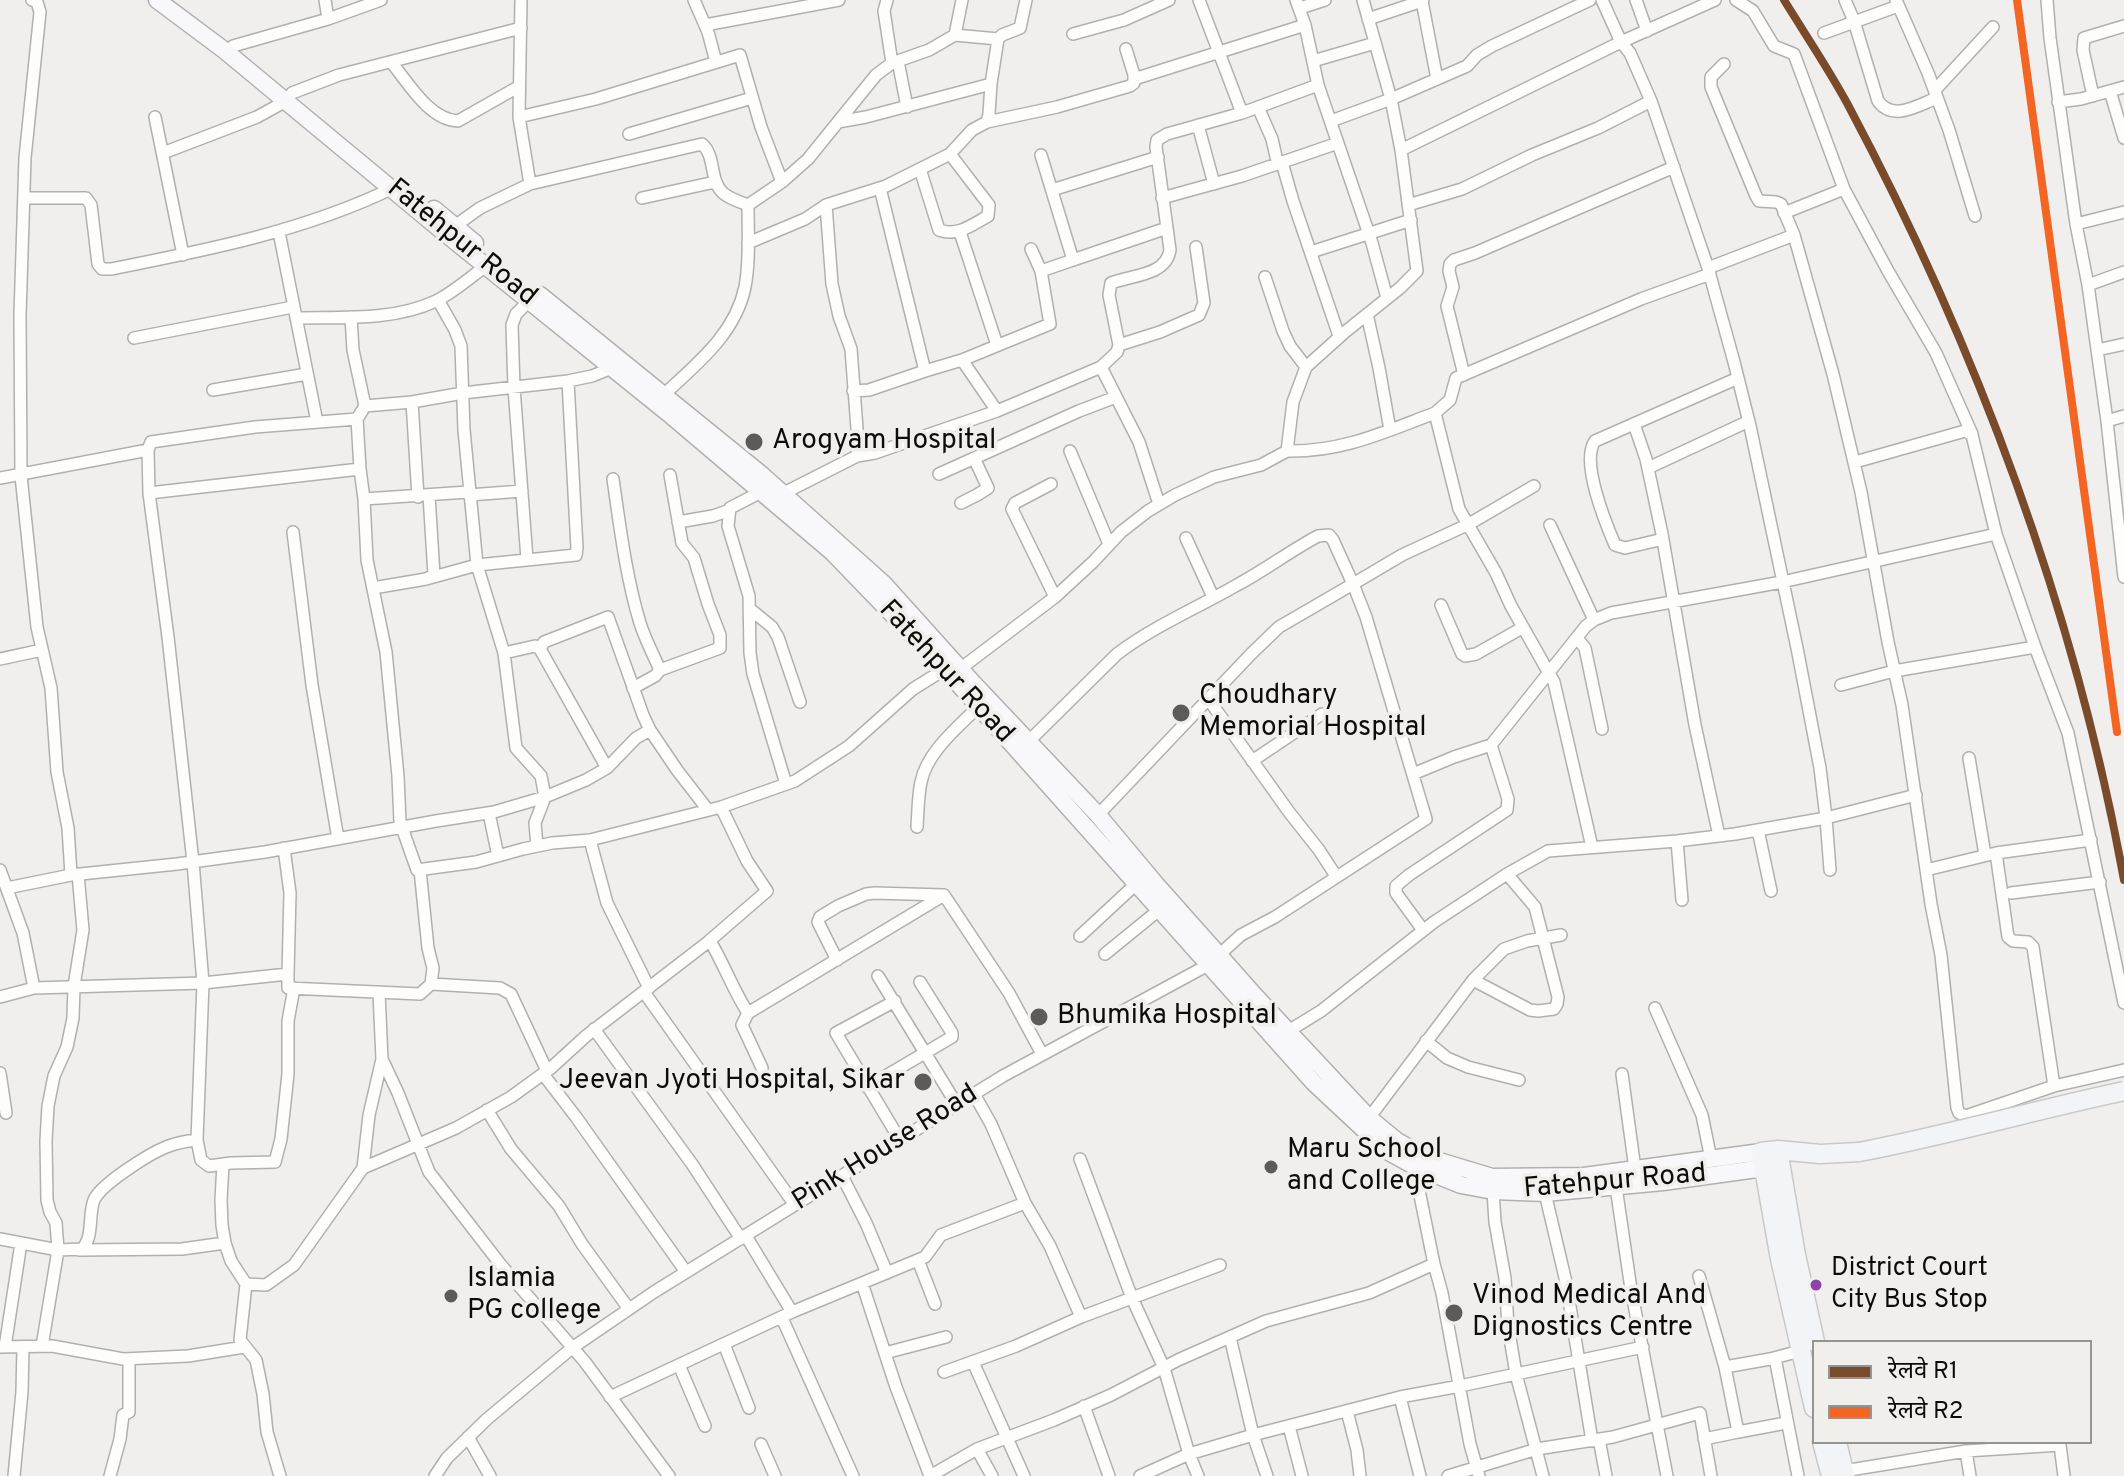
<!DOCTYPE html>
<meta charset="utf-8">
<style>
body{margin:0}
#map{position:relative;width:2124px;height:1476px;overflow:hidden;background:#f0efed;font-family:Overpass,"Noto Sans Devanagari",sans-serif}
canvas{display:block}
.legend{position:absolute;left:1812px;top:1340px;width:280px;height:104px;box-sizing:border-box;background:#f1efec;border:2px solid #969492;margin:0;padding:10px 14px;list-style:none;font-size:24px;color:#0d0c0b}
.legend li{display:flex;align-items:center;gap:16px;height:40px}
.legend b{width:40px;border:2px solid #969492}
</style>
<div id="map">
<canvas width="2124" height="1476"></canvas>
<ul class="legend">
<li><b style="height:10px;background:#7a4b2a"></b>रेलवे R1</li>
<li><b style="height:10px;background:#f26522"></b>रेलवे R2</li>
</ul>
</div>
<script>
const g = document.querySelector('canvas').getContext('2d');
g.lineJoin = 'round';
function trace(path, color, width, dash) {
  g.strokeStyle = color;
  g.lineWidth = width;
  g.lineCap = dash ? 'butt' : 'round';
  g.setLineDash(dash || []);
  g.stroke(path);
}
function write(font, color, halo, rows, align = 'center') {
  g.font = font + ' Overpass,sans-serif';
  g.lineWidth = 7;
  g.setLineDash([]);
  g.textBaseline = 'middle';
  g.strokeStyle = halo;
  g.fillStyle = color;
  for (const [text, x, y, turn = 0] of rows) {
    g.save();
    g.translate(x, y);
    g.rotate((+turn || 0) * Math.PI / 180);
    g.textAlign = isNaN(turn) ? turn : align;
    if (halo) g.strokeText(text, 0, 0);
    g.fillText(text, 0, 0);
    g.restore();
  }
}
const street = new Path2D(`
 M32 0 37 2 40 12 25 158 20 315 21 476 37 627 51 688 57 772 68 828 71 875
 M325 0 328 19
 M694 0 708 32 716 62
 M887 0 884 11 892 63
 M1199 0 1242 113
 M1296 0 1305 25 1318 85 1372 243 1387 298
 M1636 0 1647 31
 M1736 0 1753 11 1774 46 1794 54 1844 189 1888 271 1936 353 1972 434
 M1845 0 1854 21 1878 101C1893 122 1918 105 1937 98
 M1896 0 1928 73 1949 130 1975 216
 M2047 0 2050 38 2076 224 2088 285 2107 421 2124 577
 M1300 8 1325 0
 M1368 19 1422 1
 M705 25 839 0
 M1824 33 1898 6
 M1073 34 1124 20 1169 0
 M955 35 998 39
 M233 46 328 19 381 0
 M898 61 907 107
 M1313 61 1375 43
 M391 62C408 82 429 120 458 121L518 87
 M1724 64 1711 77V87L1756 196 1759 201 1776 202 1781 204 1794 235 1833 374 1861 492 1888 642 1902 705 1931 904 1941 955 1957 1108 1959 1113 1966 1116 2054 1086 2124 1070
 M1134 79 1305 25
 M1437 79 1467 66 1477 55 1492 46 1590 0
 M1935 90 1993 27
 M2110 91 2124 138
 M292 93 339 75 521 28
 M2093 96 2083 50 2084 38 2124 26
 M2058 102 2081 99 2124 87
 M1258 107 1272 139 1277 161 1283 166 1293 201 1339 336
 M155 117 183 255
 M519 117 596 99 740 55 761 127 782 182
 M1331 121 1391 99 1437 79 1422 1 1423 0
 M838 122 866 117 991 84
 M987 122 1057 107 1130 86 1134 83V75L1126 49
 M1198 125 1214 184
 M629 134 752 98
 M1401 150 1621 42 1715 0
 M163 153 257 117 286 101
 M920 169 939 230C957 237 972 225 988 216L989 205 950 154
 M530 184 702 144C716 156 709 180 723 193 730 199 740 202 748 205
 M880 188 925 371
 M1052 190 1158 157
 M24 198H86L91 205 98 264 102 269H111C207 250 304 231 393 188
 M642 198 715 182
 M1162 198 1242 176 1338 143
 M1408 205 1462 189 1532 155 1598 128 1651 101
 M1784 213 1844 189
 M2076 224 2124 212
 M455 226 480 208 530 184 519 117 521 0
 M279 232 317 422
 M960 232 997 345
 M748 243 805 219 826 205
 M1031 249 1041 271
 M1311 252 1411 220
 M1073 260 1167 228
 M1708 268 1794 235
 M1265 277 1283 331 1290 346 1306 367
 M2088 285 2124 272
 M438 300 455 330 461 346 464 430 477 565 504 653 516 748 541 776 545 797 535 823 537 846
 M1367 314 1379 368 1390 430
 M351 317 353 350 365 406
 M296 318C343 317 393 321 436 301 454 292 471 277 487 265
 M134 338 293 307
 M1119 345 1160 332 1199 315 1204 303 1196 247
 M2097 350 2124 344
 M962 360 997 411
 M1101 367 1139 442 1159 504
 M612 368 592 376 568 381 463 393 412 402 365 406 357 419 360 469 364 499 367 560 386 652 398 776 400 822 417 870 476 862 523 849 552 843 590 840 721 807 795 781 849 746 913 689 945 669
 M1464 375 1447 306 1453 287 1449 271 1450 264 1454 260 1475 253 1674 167
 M213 390 307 374
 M853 391 869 390 925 371 962 360 1050 324 1041 271 1073 260 1041 155
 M658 400C693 367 735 336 745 287 750 261 748 232 748 205L782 182 808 159 876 75 892 63 929 50 955 35 962 0
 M412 402 418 497
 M2107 421 2124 416
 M1634 424 1646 459 1662 534 1695 725 1719 836
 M1070 451 1109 544
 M1287 451C1343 452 1384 432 1435 413
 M857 456 875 453 997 411 1101 367 1117 352 1119 345 1109 295 1111 283C1131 275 1166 276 1170 250L1156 147 1157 140 1167 134 1242 113 1318 85
 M1855 462 1965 431 1972 435 1996 534 2035 647 2068 733 2124 1003
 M1648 468 1749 421
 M939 474 1079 411 1116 397
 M0 478 148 450
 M613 479C620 527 626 577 640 623 645 639 653 654 660 670L655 676 633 688
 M1051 484 1015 503 1012 509 1055 597
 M761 492 730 508 728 526 749 596 750 653 753 674 786 784
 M149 493 360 469
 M469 495 522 491
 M778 496 857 456 858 442 851 349 839 316 832 284 826 205 886 186 950 154 972 130 987 122 989 114 991 84 998 39 1002 35 1020 28 1026 0
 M364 499 468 492
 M961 503 977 495 988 488 974 458
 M678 522 713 516 730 510
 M1550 525 1594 620
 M293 532 312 685 338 839
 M1186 538 1213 597
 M1663 539 1625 548 1615 545C1606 524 1580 461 1595 441L1738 378
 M527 559 514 388 512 325 516 314 530 300
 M426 579 477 565 576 555 577 548 568 381
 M373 588 426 579 434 575 429 495
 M1441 605 1462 654 1465 656 1476 654 1522 628
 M750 609 772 627 778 637 800 702
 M1577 638 1585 648 1602 729
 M540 649 544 642 608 617 643 715 650 730
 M504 653 535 646 540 649 607 768
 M0 659 42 650
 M960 669 1055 597 1093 562 1121 532 1148 511 1175 495 1214 477 1261 465 1287 451 1293 402 1306 367 1345 332 1400 288 1417 271 1401 150 1391 99 1363 0
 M660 670 720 648V635L708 604 694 558 682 543 670 475
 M1841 685 1894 671 2035 647
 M1209 700 1289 812 1319 850 1336 876
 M1028 742 1117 654C1154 626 1197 608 1237 585 1265 570 1290 551 1318 536L1329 535 1333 540 1353 584 1279 627 1251 654 1098 815
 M1969 758 1985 855
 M1252 761 1322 714
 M1413 774 1454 757 1491 745
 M489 813 498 856
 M917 827C918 812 918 796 921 782 927 752 957 728 978 707
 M1758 830 1771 891
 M590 840 607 903 649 988
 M1677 841 1682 900
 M1592 847 1554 682 1511 606 1496 573 1459 509 1435 413 1450 400 1456 378 1641 299 1710 274
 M284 848 290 893 288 974
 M1996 853 2008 937 2013 941 2028 942 2033 947 2054 1086
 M0 870 23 933 34 988
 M1830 870 1826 818 1916 795
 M1926 870 1996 853 2091 840
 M7 888 71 875 177 864 265 852 436 821 494 812 545 797 586 780 607 768 636 738 650 730 677 770 708 810
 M2011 893 2100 882
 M944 895 1009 993 1042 1054
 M1423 930 1396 893V886L1409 875 1507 810 1508 799 1491 745 1586 626 1594 620 1611 613 1782 582 1996 534
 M1080 936 1136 884
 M710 941C724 964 733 990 748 1013
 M1105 954 1159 910
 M837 960 818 922 820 917 838 906 866 894 875 893 943 895
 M878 976 957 1105
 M1473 980 1530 1010 1538 1011 1554 1009 1557 1004 1558 997 1535 907 1507 874
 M431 984 500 988 511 994 547 1071
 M294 988 288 1021V1074L281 1139 275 1162 231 1163 209 1166 201 1160 197 1140 203 983 193 862 168 637 149 493 148 450 151 442 255 427 357 419
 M644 992 795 1205
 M0 997 34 988 203 983 288 974V988L420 994 431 984 433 968 428 948 420 870
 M895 1001 836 1033 900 1140
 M1655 1008 1702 1115 1711 1159
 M594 1029 692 1164 741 1239
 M1282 1035 1321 1011 1434 922 1507 874 1548 851 1677 841 1735 834 1826 818 1820 768 1797 648 1750 426 1734 362 1708 268 1651 101 1630 53 1621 42 1602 0
 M1426 1041 1447 1058 1468 1067 1519 1080
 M382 1059 398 1093 429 1172 501 1265 585 1362 669 1476
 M762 1068 742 1025 748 1013 944 895
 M0 1073 6 1113
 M543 1074 576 1117 686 1272
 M1622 1074 1635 1169
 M867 1087 952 1037V1033L920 982
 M974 1094 991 1124 1025 1203 1050 1246 1081 1317
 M487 1110 511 1149 559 1206 582 1244 629 1309
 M1366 1122 1473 980 1504 949 1527 941 1561 935
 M1080 1159 1132 1298 1164 1368 1189 1454 1198 1476
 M223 1164 221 1200 222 1225 225 1243 231 1261 246 1284 266 1285 294 1265 363 1168 369 1115 382 1059 379 993
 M1414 1166 1434 1264 1442 1293 1470 1444 1479 1476
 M363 1168 456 1128 511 1097 551 1068 586 1036 708 942 767 891 747 861 721 807
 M842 1176 866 1223 887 1273
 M1616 1187 1631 1289 1667 1476
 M1493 1191 1495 1222 1505 1278 1508 1326 1516 1374 1543 1476
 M1545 1193 1566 1282 1592 1441
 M746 1236 792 1312
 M0 1239 58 1250 82 1249C94 1237 88 1215 94 1200 101 1184 149 1154 166 1147 176 1143 186 1141 197 1140
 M79 1250 182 1249 225 1243
 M918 1260 935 1304
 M1699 1276 1725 1367
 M862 1283 896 1387 930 1476
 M246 1284 240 1340 256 1360 263 1394 267 1432 280 1476
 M782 1318 853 1476
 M1230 1337 1253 1435 1267 1476
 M724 1344 749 1408
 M42 1346 58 1250 56 1223 50 1212 47 1200 46 1141 48 1106 54 1076 67 1047 73 1018 74 986 83 930 78 874
 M0 1347 52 1346 123 1359 188 1356 244 1347
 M5 1347 21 1243
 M885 1353 946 1337
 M1775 1358 1798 1476
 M973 1362 1024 1476
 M679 1365 705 1426
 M944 1372 1016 1346 1081 1317 1220 1265
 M610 1397 792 1312 925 1257 941 1235 1025 1203
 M1400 1397 1420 1476
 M1084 1406 1109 1476
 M1347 1411 1357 1450 1360 1476
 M1289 1426 1302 1476
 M1738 1432 1786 1423
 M468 1437 490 1476
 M1599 1439 1606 1476
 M1704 1439 1738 1432 1725 1367 1770 1359 1800 1351
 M761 1444 775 1476
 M977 1449 992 1476
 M1966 1451 1970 1476
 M1844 1471 1966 1451 2060 1445 2064 1476
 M14 1476 22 1392 23 1347
 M110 1476 120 1439 123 1415 129 1412V1359
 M435 1476 447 1458 487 1419 572 1348 654 1292 1003 1076 1208 965 1241 935 1275 917 1426 819 1366 617 1353 584 1402 555 1469 524 1534 486
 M930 1476 977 1449 1054 1420 1111 1395 1178 1360 1266 1321 1369 1293 1434 1264
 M1140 1476 1189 1454 1253 1435 1400 1397 1460 1386 1643 1347
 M1448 1476 1537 1449 1613 1437 1700 1413 1711 1476`);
const secondary = new Path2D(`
 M157 0 224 50 446 234 668 413 832 552 945 669 1314 1083 1387 1151 1414 1166 1461 1185 1493 1191 1545 1193 1663 1182 1764 1168
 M434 209 475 243
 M540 295 762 475 884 584 974 684 1098 815 1154 882 1257 998 1369 1118 1397 1141 1426 1157 1492 1177 1584 1176 1761 1152`);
const primary = new Path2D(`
 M1778 1150 1796 1255 1815 1342
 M1814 1408 1780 1259 1761 1152 1778 1150 1820 1154 1859 1152
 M1822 1442 1831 1476
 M1837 1442 1845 1476`);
trace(street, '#b1b0af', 14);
trace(secondary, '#b1b0af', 19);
trace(primary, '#c9c9c8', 21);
trace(street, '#fdfdfc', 11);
trace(secondary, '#f8f8fa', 16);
trace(primary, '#f3f4f8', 18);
const primaryBridge = new Path2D(`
 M1859 1152C1948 1135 2035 1110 2124 1091`);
trace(primaryBridge, '#c9c9c8', 21, []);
trace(primaryBridge, '#f3f4f8', 18);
trace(new Path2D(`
 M1784 0C1805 34 1828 68 1847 103 1976 345 2075 610 2124 880`), '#7a4b2a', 8);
trace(new Path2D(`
 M2017 0 2117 732`), '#f26522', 8);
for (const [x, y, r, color] of [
 [754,442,10,"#5c5b5a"],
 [1181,713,10,"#5c5b5a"],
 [1039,1017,10,"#5c5b5a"],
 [923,1082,10,"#5c5b5a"],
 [1271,1167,8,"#5c5b5a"],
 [1816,1285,7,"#8e44ad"],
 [451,1296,8,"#5c5b5a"],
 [1454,1313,10,"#5c5b5a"]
]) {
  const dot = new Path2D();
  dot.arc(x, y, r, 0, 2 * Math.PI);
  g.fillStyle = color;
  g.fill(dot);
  trace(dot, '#f1efec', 3);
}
write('26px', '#0d0c0b', '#f1efec', [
 ["District Court",1831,1270],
 ["City Bus Stop",1831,1302]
], 'left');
write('28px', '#0d0c0b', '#f1efec', [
 ["Fatehpur Road",461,244,39],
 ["Fatehpur Road",945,673,47],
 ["Pink House Road",886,1149,-32],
 ["Fatehpur Road",1615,1183,-5]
]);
write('28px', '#0d0c0b', '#f1efec', [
 ["Arogyam Hospital",772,442],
 ["Choudhary",1199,697],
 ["Memorial Hospital",1199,729],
 ["Bhumika Hospital",1057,1017],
 ["Jeevan Jyoti Hospital, Sikar",905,1082,"right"],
 ["Maru School",1287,1151],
 ["and College",1287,1183],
 ["Islamia",467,1280],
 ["PG college",467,1312],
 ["Vinod Medical And",1472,1297],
 ["Dignostics Centre",1472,1329]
], 'left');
</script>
